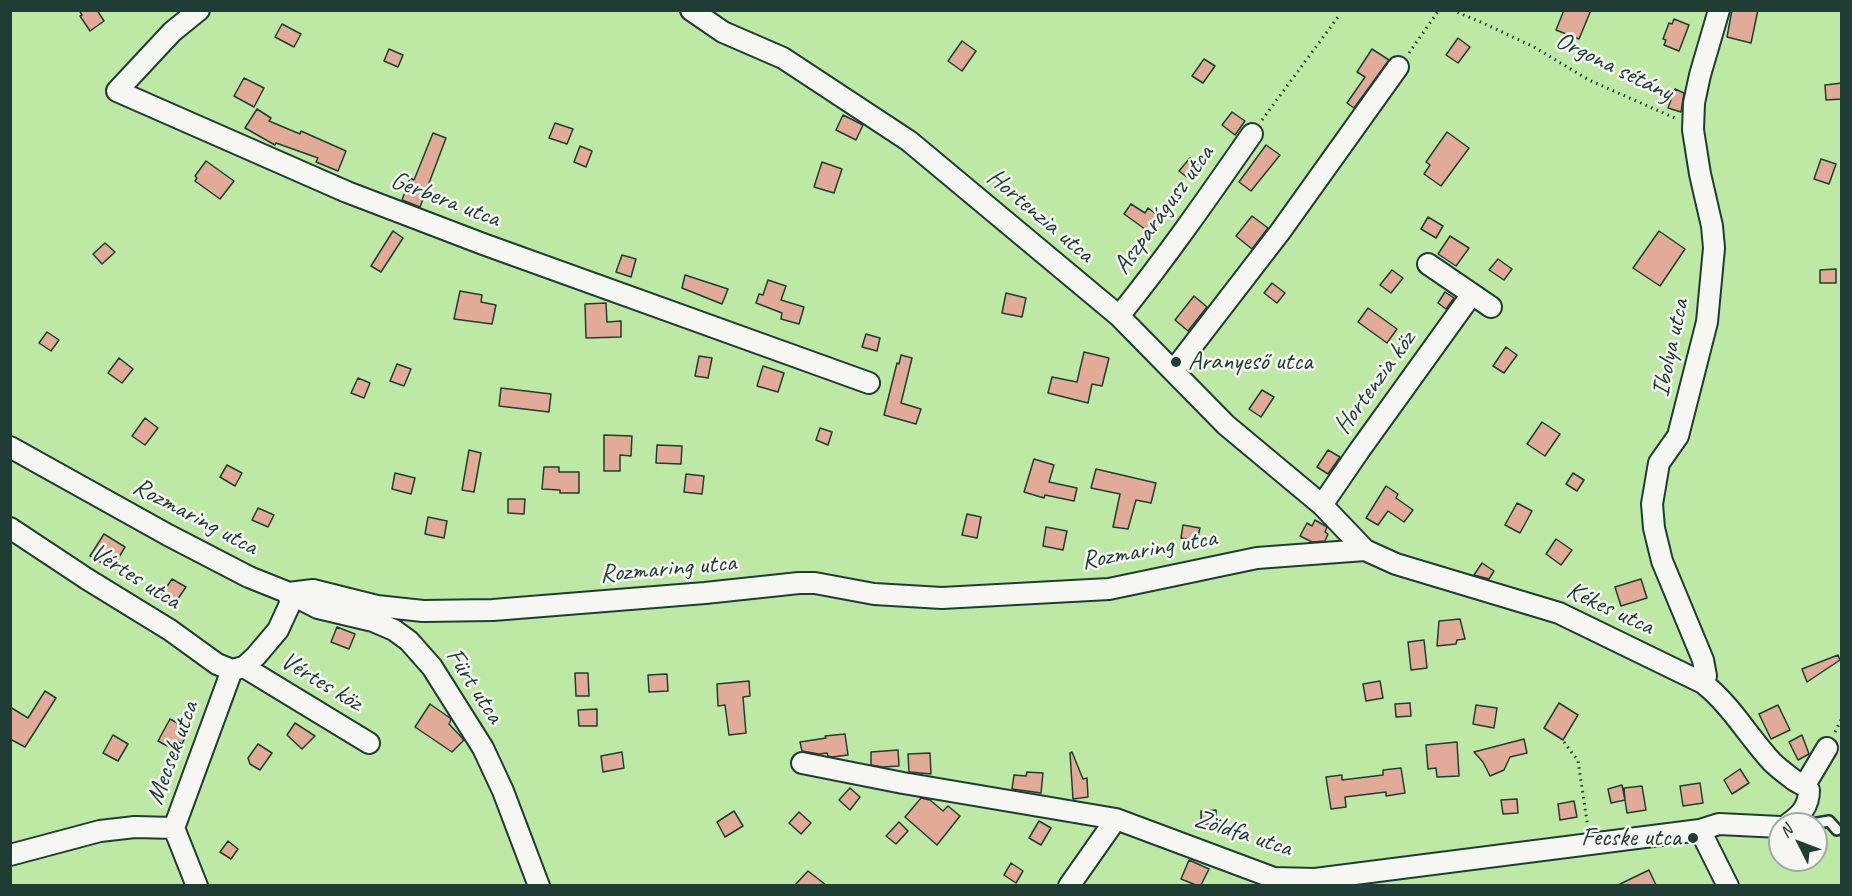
<!DOCTYPE html>
<meta charset="utf-8">
<style>
body{margin:0}
#map{position:relative;width:1852px;height:896px;overflow:hidden;background:#f6f6f2;font-family:Caveat,sans-serif}
canvas{display:block}
.frame{position:absolute;inset:0;border:12px solid #1f3d34;pointer-events:none}
.north{position:absolute;left:1768px;top:812px;width:60px;height:60px;box-sizing:border-box;background:#f6f6f2;border:2px solid #a0aca6;border-radius:50%;rotate:312deg;font-size:16px;font-weight:700;line-height:24px;text-align:center;color:#1f3d34}
.north::after{content:'';display:block;margin:auto;width:21px;height:27px;background:#1f3d34;clip-path:polygon(50% 0,100% 100%,50% 72%,0 100%)}
</style>
<div id="map">
<canvas width="1852" height="896"></canvas>
<div class="frame"></div>
<div class="north">N</div>
</div>
<script>
const g = document.querySelector('canvas').getContext('2d');
g.lineJoin = 'round';
function fill(path, color) {
  g.fillStyle = color;
  g.fill(path, 'evenodd');
}
function trace(path, color, width, dash) {
  g.strokeStyle = color;
  g.lineWidth = width;
  g.lineCap = dash ? 'butt' : 'round';
  g.setLineDash(dash || []);
  g.stroke(path);
}
function write(font, color, halo, rows, align = 'center') {
  g.font = font + ' Caveat,sans-serif';
  g.lineWidth = 5;
  g.setLineDash([]);
  g.textBaseline = 'middle';
  g.strokeStyle = halo;
  g.fillStyle = color;
  for (const [text, x, y, turn = 0] of rows) {
    g.save();
    g.translate(x, y);
    g.rotate((+turn || 0) * Math.PI / 180);
    g.textAlign = isNaN(turn) ? turn : align;
    if (halo) g.strokeText(text, 0, 0);
    g.fillText(text, 0, 0);
    g.restore();
  }
}
fill(new Path2D(`
 M10 11H1841V885H11ZM1780 824H1816V860H1780Z`), '#bee9a5');
const building = new Path2D(`
 M79 10H97L104 21 90 31 80 16 82 15Z
 M1564 10H1591L1579 39 1556 30Z
 M1732 10H1758L1751 43 1727 37Z
 M1674 19 1689 25 1679 51 1664 45 1666 40 1663 39 1669 23 1672 24Z
 M282 24 301 34 294 47 275 37Z
 M1458 38 1470 47 1458 63 1446 55Z
 M962 41 976 51 962 71 948 61Z
 M389 49 403 55 398 67 384 61Z
 M1372 49 1389 60 1354 108 1347 103 1365 77 1357 72Z
 M1204 59 1215 66 1203 83 1192 76Z
 M244 78 264 88 254 107 234 96Z
 M1842 83V99L1826 100 1825 85Z
 M1675 89 1684 93 1681 112 1668 108Z
 M257 109 271 118 269 121 300 134 301 131 346 151 338 171 316 162 318 158 276 143 275 145 245 128Z
 M1232 112 1245 121 1235 135 1222 125Z
 M843 115 863 125 856 140 836 130Z
 M555 123 573 129 567 144 549 138Z
 M1447 132 1469 148 1441 186 1424 174 1430 165 1426 162Z
 M433 133 446 138 420 207 402 200 410 178 414 180Z
 M1266 145 1280 155 1251 191 1239 182Z
 M580 146 592 151 586 167 574 162Z
 M1190 158 1203 168 1192 181 1179 171Z
 M1821 159 1836 164 1829 184 1814 179Z
 M206 161 234 181 220 199 195 181 197 178 195 176Z
 M822 162 842 169 834 193 814 187Z
 M1131 204 1145 213 1148 208 1160 217 1149 232 1124 214Z
 M1252 216 1268 228 1252 249 1236 236Z
 M1428 217 1443 226 1436 238 1421 229Z
 M393 231 403 238 381 272 371 266Z
 M1659 231 1685 249 1660 286 1633 268Z
 M1450 236 1469 248 1456 266 1438 254Z
 M105 243 115 252 102 264 93 254Z
 M622 255 636 259 631 277 616 272Z
 M1498 259 1512 269 1504 280 1489 270Z
 M1836 269V283H1820V270Z
 M1392 270 1403 278 1391 293 1380 285Z
 M685 275 728 289 722 304 682 288Z
 M768 280 786 286 781 300 804 307 799 324 781 319 782 313 756 303 759 294 763 295Z
 M1272 283 1285 293 1277 303 1264 293Z
 M460 291 482 295 481 302 496 305 492 324 454 319Z
 M1445 292 1454 298 1446 309 1438 303Z
 M1006 293 1026 298 1022 317 1002 313Z
 M1194 296 1207 307 1188 331 1175 320Z
 M606 303 607 322 621 321V337L586 338 585 304Z
 M1368 308 1397 329 1387 343 1358 322Z
 M47 332 59 340 51 351 39 343Z
 M866 334 880 338 877 351 862 347Z
 M1506 347 1517 355 1504 373 1493 366Z
 M1084 352 1109 358 1102 386 1092 384 1088 403 1048 393 1052 377 1077 382Z
 M901 355 912 358 901 403 921 409 916 424 884 415 897 363 899 364Z
 M699 356 712 358 708 378 695 376Z
 M119 358 133 369 122 383 108 373Z
 M397 364 411 369 404 386 390 381Z
 M763 366 784 373 778 392 757 386Z
 M358 378 370 383 364 398 351 393Z
 M501 388 551 394 549 412 499 406Z
 M1262 390 1274 397 1261 417 1249 409Z
 M145 418 158 428 145 445 132 436Z
 M1542 422 1560 434 1545 456 1527 444Z
 M820 428 832 432 828 445 816 440Z
 M604 435 632 436 631 456 620 455V471H604Z
 M657 445 682 446 681 464 656 463Z
 M469 450 481 453 474 492 462 490Z
 M1328 450 1340 457 1328 474 1317 467Z
 M1034 459 1054 465 1049 482 1077 488 1074 501 1045 495 1044 498 1024 492Z
 M227 465 242 473 235 486 220 477Z
 M544 467H559V472H579V493H560V490L542 489Z
 M1096 469 1156 483 1151 503 1136 500 1128 529 1113 527 1120 494 1091 488Z
 M395 473 415 478 411 494 392 489Z
 M1573 473 1584 480 1577 491 1566 484Z
 M686 474 704 476 702 494 684 492Z
 M1386 486 1398 494 1396 498 1413 510 1404 522 1388 511 1378 525 1366 518Z
 M508 499H525L524 514 508 513Z
 M1517 503 1532 511 1520 533 1505 525Z
 M258 508 274 515 268 527 252 520Z
 M967 514 981 517 977 538 962 535Z
 M428 517 447 521 444 538 425 534Z
 M1315 520 1327 527 1325 532 1328 534 1325 541 1312 542 1300 536 1307 523 1312 526Z
 M1183 525 1200 528 1197 541 1181 538Z
 M1046 527 1067 531 1063 550 1043 546Z
 M104 534 125 547 112 569 90 556Z
 M1556 539 1572 550 1561 565 1546 554Z
 M1482 563 1494 571 1489 579 1474 575Z
 M172 579 186 587 173 606 160 597Z
 M1641 579 1647 598 1621 606 1615 587Z
 M1460 619 1465 639 1457 640 1456 644 1437 646 1439 621Z
 M337 627 355 634 349 649 331 642Z
 M1424 640 1427 668 1411 670 1408 642Z
 M1838 655 1840 660 1807 682 1802 669Z
 M575 673H588L589 696H576Z
 M667 674 668 691 649 692 648 675Z
 M749 681 750 696 743 697 746 733 729 735 725 705 718 706 717 684Z
 M1380 681 1383 698 1366 701 1363 684Z
 M45 691 56 698 25 747 10 739V707L28 718Z
 M1410 703 1411 716 1396 717 1395 704Z
 M1559 703 1578 715 1563 740 1544 728Z
 M430 704 450 718 451 720 449 724 464 740 452 752 415 727Z
 M1476 705 1497 708 1494 728 1473 724Z
 M1778 705 1790 730 1771 739 1759 714Z
 M597 709V726H579L578 710Z
 M170 719 189 729 182 744 176 741 173 749 158 741Z
 M295 723 315 736 302 749 287 735Z
 M845 734 848 755 832 757 828 756 827 753 819 754 802 751 800 742 826 738 825 736Z
 M113 735 128 744 118 761 103 753Z
 M1802 735 1809 754 1798 760 1789 742Z
 M1524 739 1527 753 1510 757 1504 770 1490 776 1483 762 1474 752Z
 M1457 742 1459 776 1437 777 1436 768 1428 769 1426 745Z
 M258 744 272 753 260 770 250 764 248 758Z
 M898 750 899 766 883 767 871 765V752Z
 M622 752 624 768 603 772 601 756Z
 M1072 752 1083 779 1087 778 1088 797 1073 799 1070 753Z
 M930 753 931 774 909 772 908 754Z
 M1401 768 1405 793 1386 796V792L1345 797 1346 807 1331 809 1326 777 1342 775V780L1383 775V770Z
 M1740 769 1749 783 1732 794 1724 780Z
 M1027 772 1043 773 1041 793 1012 789 1014 775 1026 776Z
 M1700 783 1703 803 1683 806 1680 786Z
 M1622 785 1625 800 1624 788 1642 786 1646 810 1627 813 1625 800 1611 803 1608 789Z
 M850 788 860 797 850 810 839 800Z
 M921 798 930 800 943 811 948 806 960 816 937 845 905 817Z
 M1517 799 1518 813 1503 814 1501 800Z
 M1574 801 1577 817 1560 820 1558 804Z
 M1216 810 1217 824H1201V811Z
 M734 811 743 826 725 837 717 822Z
 M799 812 811 823 801 834 789 823Z
 M1039 821 1051 828 1041 845 1029 838Z
 M899 822 908 831 896 844 886 836Z
 M228 841 238 849 231 859 220 852Z
 M1189 860 1209 869 1201 885H1196L1181 879Z
 M1011 863 1023 871 1016 883 1004 875Z
 M1649 870 1656 885H1618Z
 M808 871 826 885H795Z`);
fill(building, '#e2ab98');
trace(building, '#1f3d34', 1.5);
const service = new Path2D(`
 M1812 824 1829 821 1837 830`);
const minor = new Path2D(`
 M199 10 172 32 117 91 347 192 483 244 869 383
 M691 10 723 32 783 58 909 141 1119 316 1226 425 1322 505 1365 550 1396 564 1559 613 1703 683C1731 705 1748 736 1772 762 1778 768 1786 774 1794 780 1800 784 1805 785 1809 790 1809 806 1801 815 1788 824
 M1472 294 1491 307
 M1119 316C1166 258 1209 196 1252 134
 M1173 371 1280 232 1398 67
 M10 447 168 535 249 577 289 593 318 608 373 621 394 630 409 641 432 667 483 748 503 791 539 886
 M1322 505 1359 451 1472 294 1428 264
 M10 528 87 579 170 630 217 664 232 670
 M289 593 313 590 377 606 423 611 493 610 705 593 799 583H815L874 594 942 598 1109 589 1257 558 1365 550
 M244 667 369 743
 M1703 683 1706 676 1703 660 1662 561 1654 528 1652 504 1659 463 1678 436 1707 322 1714 248 1712 226 1700 174 1693 130 1694 103 1700 75 1719 10
 M802 763 903 783 1116 819 1274 878 1315 879 1700 830 1719 824 1780 827
 M1805 785 1827 748
 M174 828 232 670 244 667 256 656 278 630 290 604 289 593
 M174 828 197 886
 M1700 830 1728 886
 M10 855 100 831 135 827 174 828
 M1069 886 1116 819`);
trace(service, '#1f3d34', 14);
trace(minor, '#1f3d34', 24);
trace(new Path2D(`
 M1452 10 1483 23 1534 47 1589 80 1677 119
 M1409 53 1439 10
 M1262 120 1338 17
 M1835 732 1842 718
 M1564 742 1578 761 1588 828`), '#1f3d34', 3, [1.5, 4.5]);
trace(service, '#f6f6f2', 9);
trace(minor, '#f6f6f2', 20);
for (const [x, y, r, color] of [
 [1176,362,6,"#1f3d34"],
 [1693,838,6,"#1f3d34"]
]) {
  const dot = new Path2D();
  dot.arc(x, y, r, 0, 2 * Math.PI);
  g.fillStyle = color;
  g.fill(dot);
  trace(dot, '#f6f6f2', 2);
}
write('26px', '#1f3d34', '#f6f6f2', [
 ["Orgona sétány",1614,67,26],
 ["Gerbera utca",445,200,21],
 ["Aszparágusz utca",1164,210,-54],
 ["Hortenzia utca",1040,216,40],
 ["Ibolya utca",1671,348,-78],
 ["Hortenzia köz",1375,383,-54],
 ["Rozmaring utca",195,517,28],
 ["Rozmaring utca",1149,550,-10],
 ["Rozmaring utca",668,569,-5],
 ["Vértes utca",135,577,32],
 ["Kékes utca",1610,609,25],
 ["Vértes köz",321,682,31],
 ["Fürt utca",474,686,57],
 ["Mecsek utca",173,753,-70],
 ["Zöldfa utca",1243,834,18]
]);
write('26px', '#1f3d34', '#f6f6f2', [
 ["Aranyeső utca",1188,362],
 ["Fecske utca",1681,838,"right"]
], 'left');
</script>
